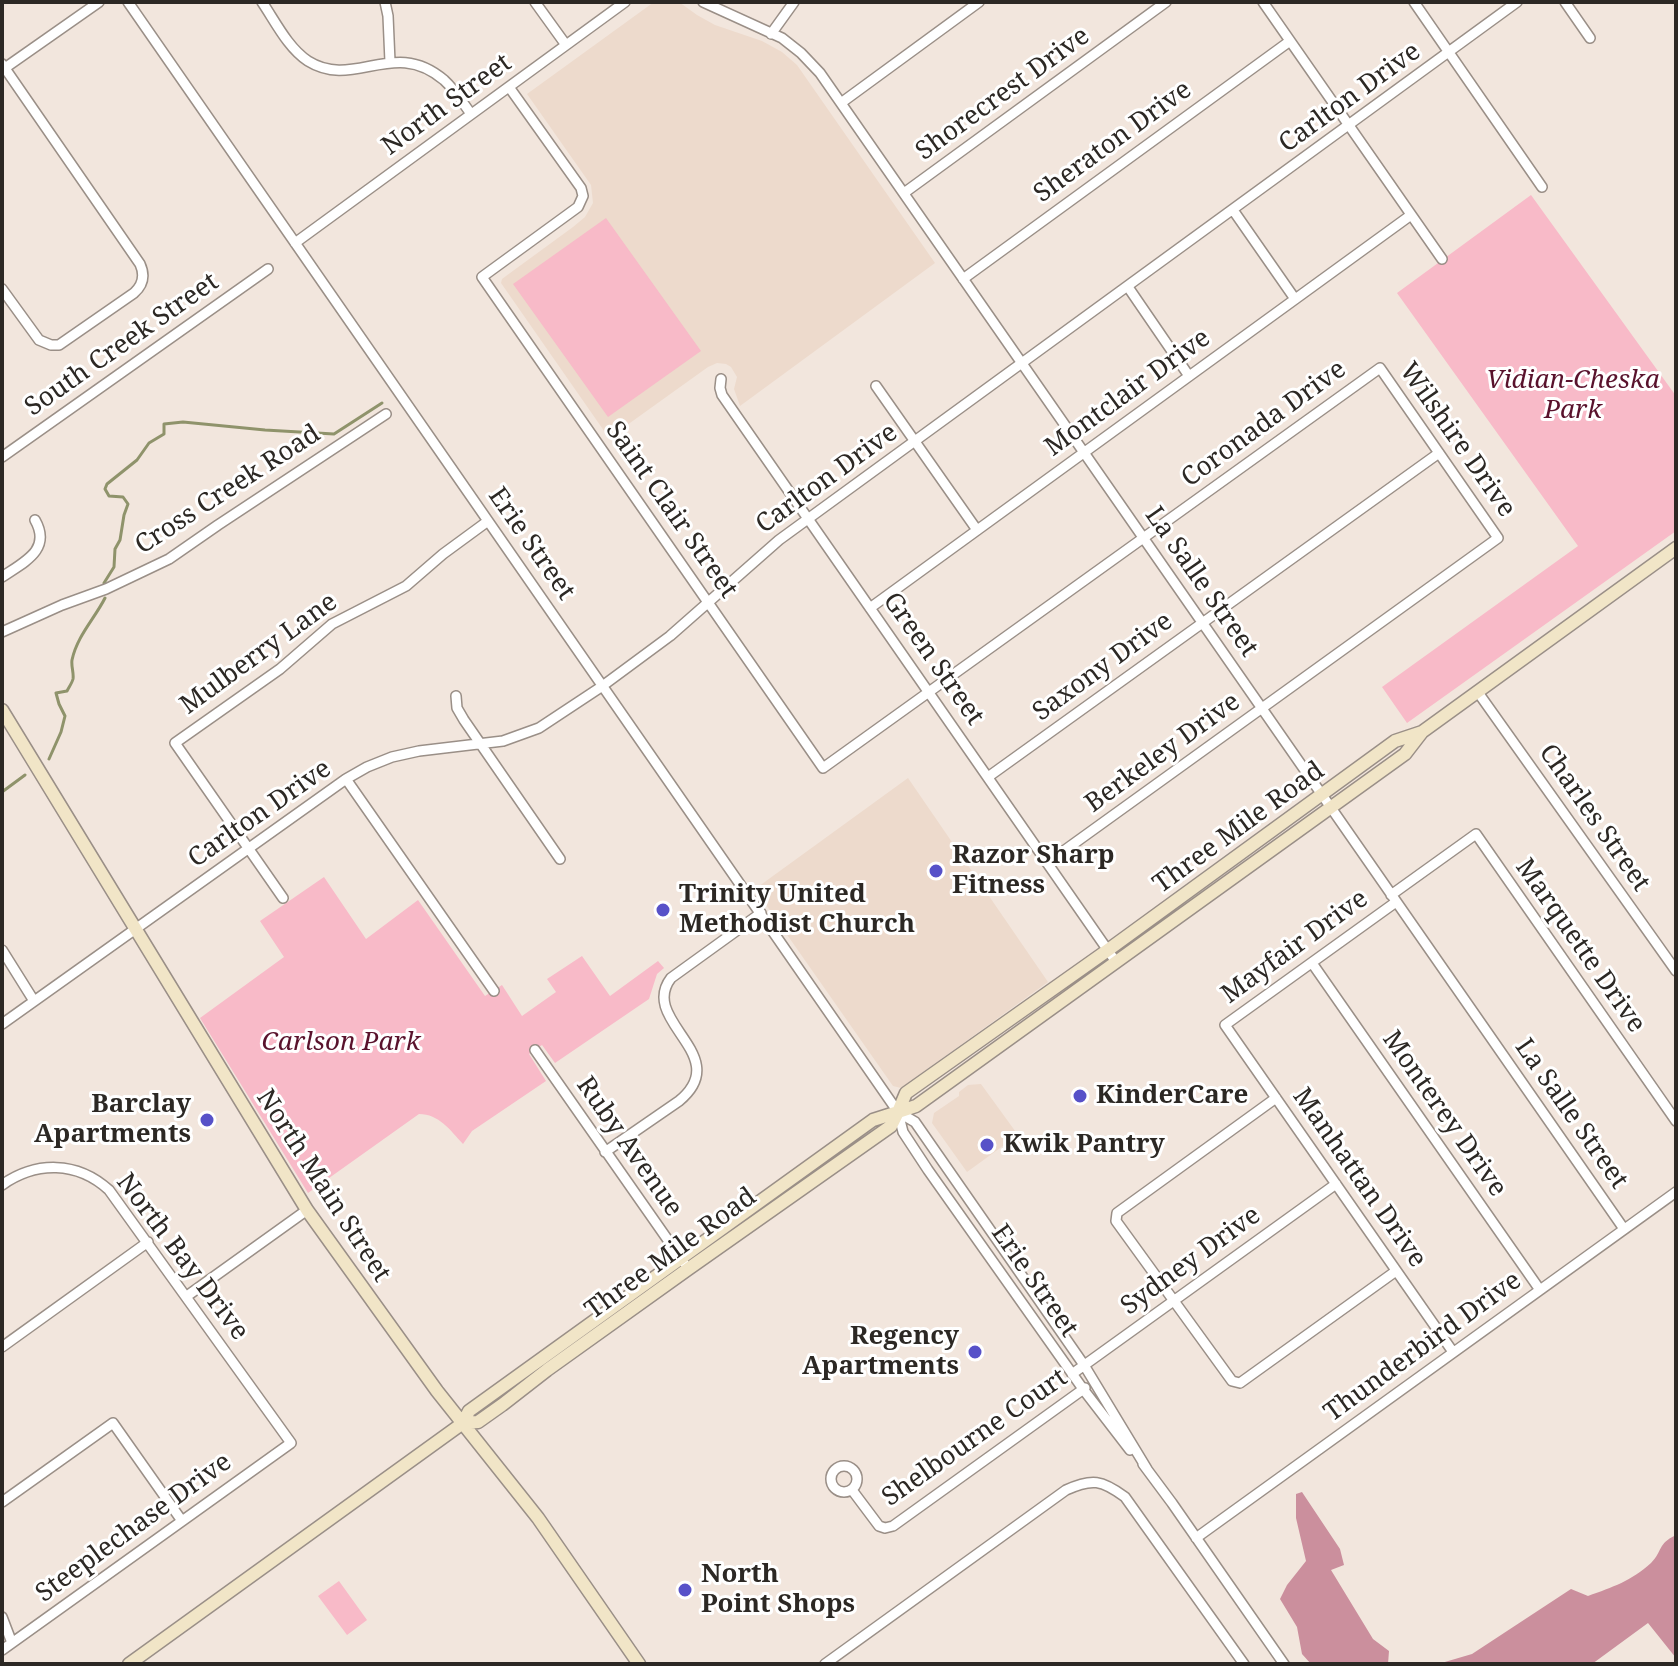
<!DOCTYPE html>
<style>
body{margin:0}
#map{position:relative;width:1678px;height:1666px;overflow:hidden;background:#f2e6dd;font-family:"Noto Serif",serif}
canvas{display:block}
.frame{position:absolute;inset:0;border:4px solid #2c2824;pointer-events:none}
</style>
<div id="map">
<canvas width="1678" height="1666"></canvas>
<div class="frame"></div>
</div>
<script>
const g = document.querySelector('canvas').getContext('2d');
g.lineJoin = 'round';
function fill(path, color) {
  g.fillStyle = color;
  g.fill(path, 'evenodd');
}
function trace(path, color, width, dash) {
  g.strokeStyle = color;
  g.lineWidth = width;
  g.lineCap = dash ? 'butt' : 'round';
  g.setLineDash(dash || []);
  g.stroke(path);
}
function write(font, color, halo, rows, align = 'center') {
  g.font = font + ' "Noto Serif",serif';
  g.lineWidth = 6;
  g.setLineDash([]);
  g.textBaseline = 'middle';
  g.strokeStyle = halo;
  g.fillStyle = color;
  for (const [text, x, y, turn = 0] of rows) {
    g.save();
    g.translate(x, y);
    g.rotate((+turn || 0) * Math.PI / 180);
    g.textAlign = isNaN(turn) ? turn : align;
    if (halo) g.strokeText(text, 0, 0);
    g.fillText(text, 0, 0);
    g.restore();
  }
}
fill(new Path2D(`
 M654 2H679L697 15 715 25 762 41 782 52 797 65 935 263 740 406 734 389 737 377 731 367 726 364 717 363 708 367 609 438 501 283 502 279 506 276 573 227 585 217 593 203 591 185 527 94Z
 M908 778 1048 982 901 1088 893 1086 755 889Z
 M981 1084 1018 1135 967 1172 932 1123 934 1113 959 1096V1092L968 1085Z`), '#eddacc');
fill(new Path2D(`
 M1531 195 1676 396V531L1407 723 1382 687 1578 546 1397 293Z
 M606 218 701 351 608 417 513 284Z
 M324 877 366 939 418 900 485 996 502 985 522 1016 556 992 547 979 582 956 610 996 658 961 664 968 657 974 649 999 555 1063 542 1045 529 1054 546 1081 472 1131 463 1144C450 1130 439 1114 419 1114L308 1193 200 1018 284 957 260 921Z
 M339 1581 367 1620 347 1635 318 1596Z`), '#f8bac8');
fill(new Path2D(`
 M1302 1492 1340 1549 1344 1565 1331 1570 1373 1639 1389 1651 1388 1664H1311L1302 1654 1297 1627 1280 1599 1287 1585 1306 1561 1296 1518V1494Z
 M1676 1535V1658L1648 1623 1592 1664H1438L1472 1654 1571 1589 1588 1596C1613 1587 1631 1581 1651 1563 1663 1551 1657 1544 1676 1535Z`), '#cb8f9d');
trace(new Path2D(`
 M104 583 114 567 115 549 120 540 124 515 128 504 123 497 109 496 105 489 107 484 137 460 149 443 164 434V424L183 422 265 430 334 434 382 403
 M49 759 61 732 65 716 59 704 56 693 67 691C69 687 72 683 73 679 74 673 71 666 72 660 77 636 95 618 105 598
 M2 792 25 775`), '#8f936b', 3);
const street = new Path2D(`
 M128 2 898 1112 915 1122 1084 1365 1147 1469
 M262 2C275 21 288 48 308 61 354 90 394 37 444 80 455 90 463 103 471 114
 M385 2 388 16 390 62
 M535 2 566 45
 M703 2 782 38 801 53 820 73 1624 1229
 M1263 2 1442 259
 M1414 2 1542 187
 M1565 2 1590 38
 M771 34 794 2
 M2 64 140 264C145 275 143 285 134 293L59 345H51L39 340 2 289
 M2 70 99 2
 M509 87 581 188 583 196 578 207 482 277 823 768 1380 368 1498 538 1047 863
 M841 103 979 2
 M904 193 1166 2
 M1233 210 1295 299
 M295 243 625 2
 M963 279 1290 41
 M1128 287 1189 376
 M721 379 720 388 722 395 1116 962
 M876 386 977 530
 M2 457 268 269
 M2 577C24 562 52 550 35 520
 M870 608 1411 215
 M2 632 62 605 106 589 169 559 218 525 386 414
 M1477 691 1676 971
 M456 696 457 708 464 720 560 859
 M988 777 1439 453
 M346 779 494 991
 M1391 895 1476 834 1676 1121
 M283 898 175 743 280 669 332 624 406 586 443 554 488 521
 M1396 902 1225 1025 1453 1352
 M2 950 34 1001
 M1312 963 1540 1290
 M2 1024 346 779 367 767 392 757 419 751 503 741 539 728 601 687 670 636 779 540 1517 2
 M535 1050 684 1263
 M1276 1098 1117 1213 1116 1221 1232 1381 1240 1383 1396 1271
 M898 1112 903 1132 928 1170 1083 1389 1130 1450
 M605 1152 679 1101C735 1055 638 1021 671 978L761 913
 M2 1185C36 1161 77 1161 109 1190L291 1443 2 1650
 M187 1296 307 1210
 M2 1347 148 1242
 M1072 1374 1336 1184
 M1143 1464 1172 1503 1284 1664
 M831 1479a13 13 0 1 1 26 0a13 13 0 1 1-26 0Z
 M852 1490 879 1526 885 1528 893 1526 1085 1388
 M2 1502 113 1423 182 1521
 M1196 1538 1676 1192
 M2 1617 12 1643
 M825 1664 1066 1490C1092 1478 1102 1480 1125 1497L1244 1664`);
const secondary = new Path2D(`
 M2 710 307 1210 437 1391 538 1518 639 1664
 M898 1112 916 1106 1405 754 1422 732 1676 548
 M898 1112 906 1093 1108 950 1395 741 1422 732
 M129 1664 463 1423 469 1411 873 1120 898 1112 891 1126 688 1269 547 1370 502 1405 478 1422 463 1423`);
trace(street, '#9a8f87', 12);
trace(secondary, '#9a8f87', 15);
trace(street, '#fff', 9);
trace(secondary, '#f1e5c7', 12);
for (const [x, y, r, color] of [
 [936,871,8,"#5751c8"],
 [663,910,8,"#5751c8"],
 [1080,1096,8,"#5751c8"],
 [207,1120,8,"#5751c8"],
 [987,1145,8,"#5751c8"],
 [975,1352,8,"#5751c8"],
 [685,1590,8,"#5751c8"]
]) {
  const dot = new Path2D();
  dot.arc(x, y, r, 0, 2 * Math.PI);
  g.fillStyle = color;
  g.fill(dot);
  trace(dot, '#fff', 3);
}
write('26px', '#2c2824', '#fff', [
 ["Shorecrest Drive",1003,94,-36],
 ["Carlton Drive",1350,98,-36],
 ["North Street",447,105,-36],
 ["Sheraton Drive",1113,142,-36],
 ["South Creek Street",122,345,-35],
 ["Montclair Drive",1128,393,-36],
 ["Coronada Drive",1264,424,-36],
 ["Wilshire Drive",1457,440,55],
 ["Carlton Drive",827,479,-36],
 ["Cross Creek Road",228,490,-33],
 ["Saint Clair Street",671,510,55],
 ["Erie Street",531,544,55],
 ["La Salle Street",1201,582,55],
 ["Mulberry Lane",259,654,-36],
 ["Green Street",933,659,55],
 ["Saxony Drive",1103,667,-36],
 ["Berkeley Drive",1163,753,-36],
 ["Carlton Drive",260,814,-35],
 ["Charles Street",1594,818,55],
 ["Three Mile Road",1239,828,-36],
 ["Marquette Drive",1580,946,55],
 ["Mayfair Drive",1295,947,-36],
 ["Monterey Drive",1444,1114,55],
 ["La Salle Street",1571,1114,55],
 ["Ruby Avenue",629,1147,55],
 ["Manhattan Drive",1359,1178,55],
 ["North Main Street",323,1186,57],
 ["Three Mile Road",671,1254,-36],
 ["North Bay Drive",182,1257,53],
 ["Sydney Drive",1191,1261,-36],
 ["Erie Street",1034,1281,55],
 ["Thunderbird Drive",1423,1347,-36],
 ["Shelbourne Court",975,1438,-35],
 ["Steeplechase Drive",134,1528,-36]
]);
write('italic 26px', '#59122c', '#fff', [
 ["Vidian-Cheska",1573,381],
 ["Park",1573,411],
 ["Carlson Park",341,1043]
]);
write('bold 26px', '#2c2824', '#fff', [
 ["Razor Sharp",952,856],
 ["Fitness",952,886],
 ["Trinity United",679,895],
 ["Methodist Church",679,925],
 ["KinderCare",1096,1096],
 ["Barclay",191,1105,"right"],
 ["Apartments",191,1135,"right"],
 ["Kwik Pantry",1003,1145],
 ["Regency",959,1337,"right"],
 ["Apartments",959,1367,"right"],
 ["North",701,1575],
 ["Point Shops",701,1605]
], 'left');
</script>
